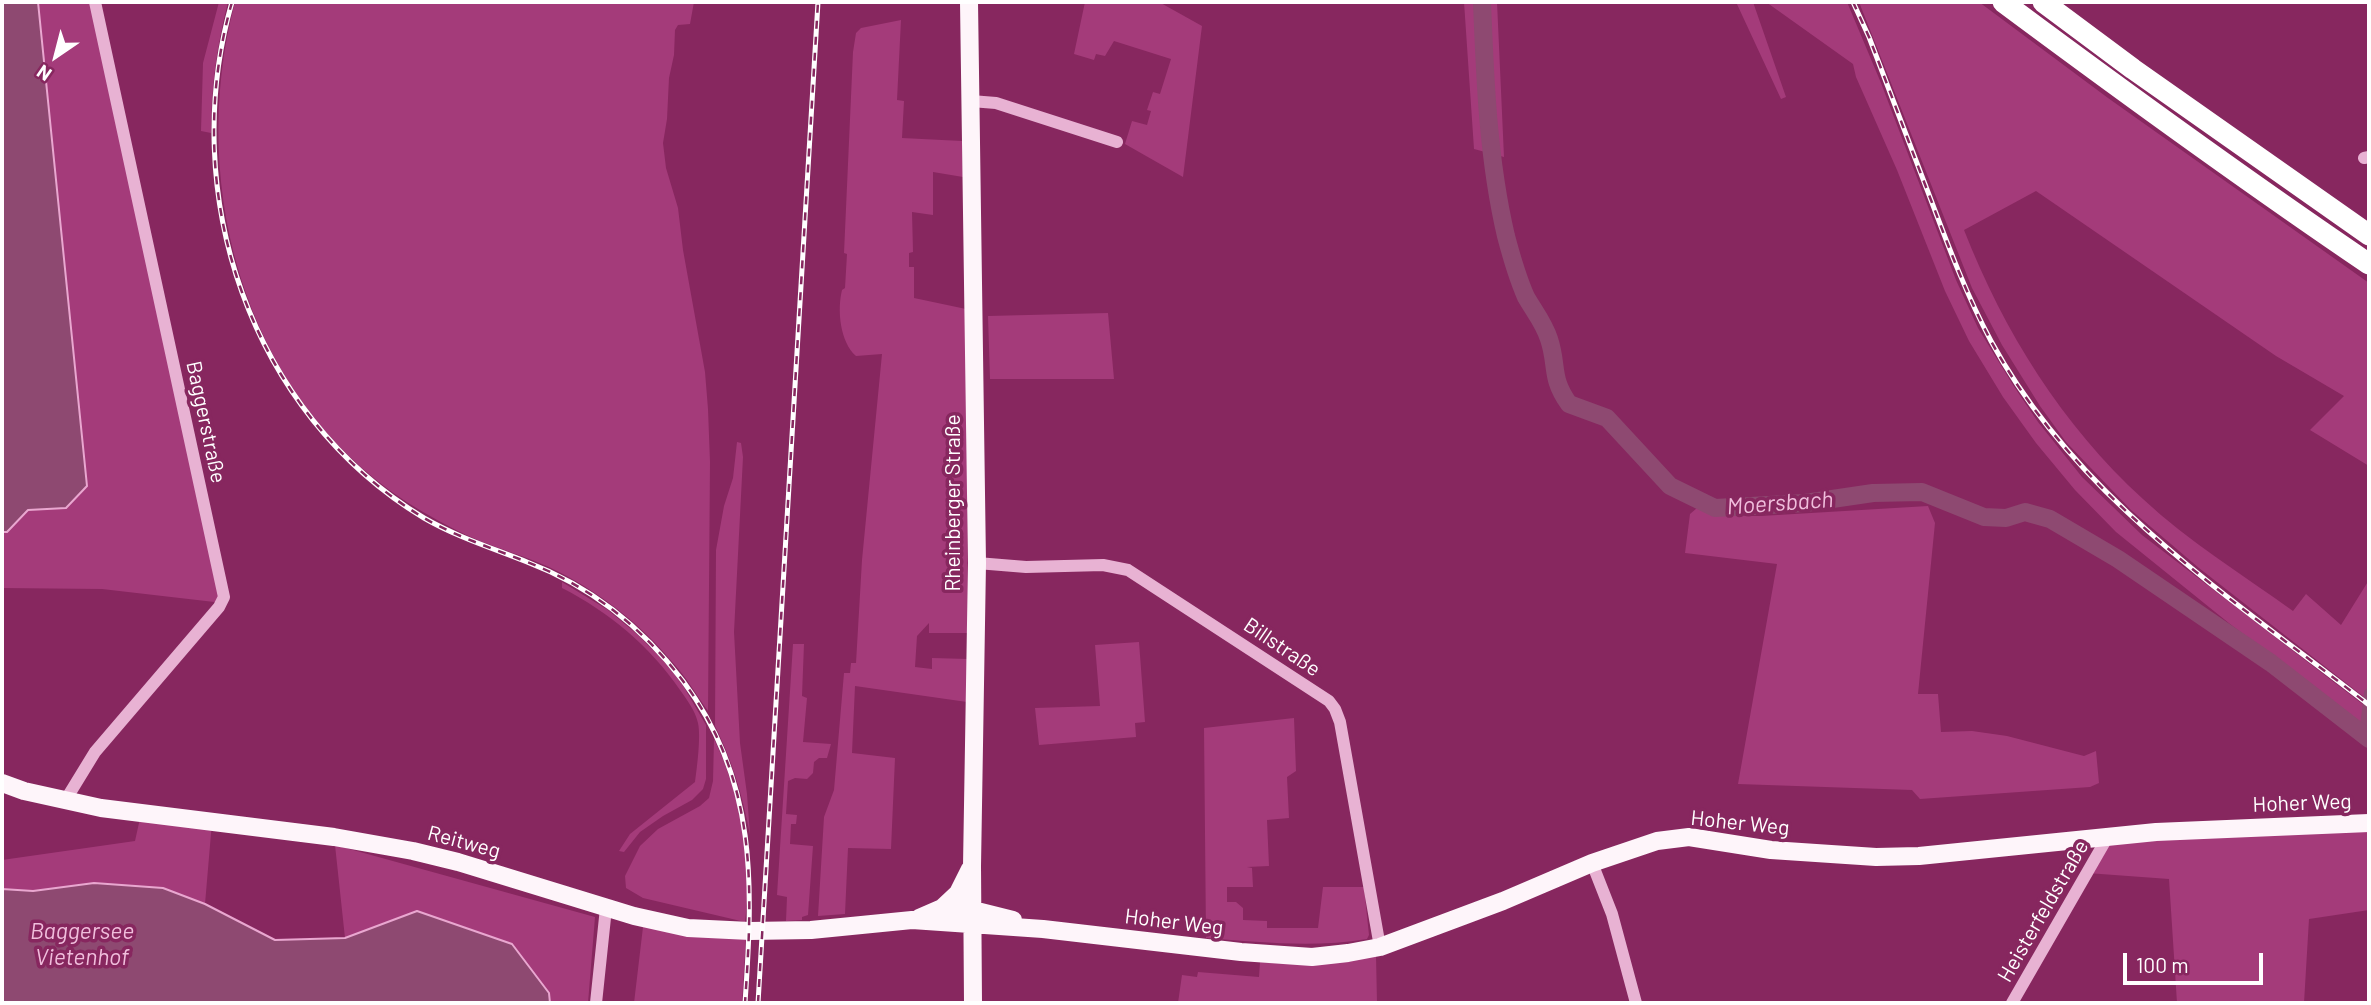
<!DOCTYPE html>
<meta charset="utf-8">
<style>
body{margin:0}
#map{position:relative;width:2371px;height:1005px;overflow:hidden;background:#87275f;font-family:Barlow,sans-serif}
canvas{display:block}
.frame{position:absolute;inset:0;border:4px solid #fff;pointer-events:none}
.north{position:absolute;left:21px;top:21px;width:70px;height:70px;-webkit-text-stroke:5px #87275f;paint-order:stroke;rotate:215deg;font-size:19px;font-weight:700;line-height:28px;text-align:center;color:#fff}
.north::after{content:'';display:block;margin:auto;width:24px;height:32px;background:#fff;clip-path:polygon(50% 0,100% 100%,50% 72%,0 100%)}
.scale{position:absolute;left:2123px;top:953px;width:140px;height:32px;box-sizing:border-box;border:4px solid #fff;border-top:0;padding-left:9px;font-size:21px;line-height:24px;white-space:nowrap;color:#fff;-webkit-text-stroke:5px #87275f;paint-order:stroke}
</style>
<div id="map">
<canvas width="2371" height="1005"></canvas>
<div class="frame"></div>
<div class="north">N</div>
<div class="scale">100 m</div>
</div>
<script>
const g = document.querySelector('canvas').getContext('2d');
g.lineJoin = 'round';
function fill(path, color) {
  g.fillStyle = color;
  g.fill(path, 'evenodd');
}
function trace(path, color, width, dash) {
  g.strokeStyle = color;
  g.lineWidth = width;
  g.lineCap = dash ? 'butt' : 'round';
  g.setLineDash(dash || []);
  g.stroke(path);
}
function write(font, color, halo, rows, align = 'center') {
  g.font = font + ' Barlow,sans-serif';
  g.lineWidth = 7;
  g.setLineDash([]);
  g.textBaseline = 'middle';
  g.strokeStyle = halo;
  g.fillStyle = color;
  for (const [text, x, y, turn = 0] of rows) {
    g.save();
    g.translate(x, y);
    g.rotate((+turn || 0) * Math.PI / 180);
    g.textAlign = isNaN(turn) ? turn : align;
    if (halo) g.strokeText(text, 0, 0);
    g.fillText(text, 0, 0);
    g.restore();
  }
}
fill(new Path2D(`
 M38 2H91L223 603 102 589 2 588V532H7L28 510 66 508 87 486Z
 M219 2H228C217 45 211 88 211 133L201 131 203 63Z
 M235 2H694L690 24 678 25 675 30 674 55 669 78 667 119 663 143 666 168 678 208 683 250 705 372 708 409 710 462 708 711C697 696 687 678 674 664 640 623 597 590 549 567 527 557 503 550 480 541 460 533 441 522 423 512 248 410 185 190 235 2Z
 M1085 2H1159L1202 26 1183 177 1125 144 1132 121 1147 125 1151 111 1147 110 1153 92 1160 94 1171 59 1114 41 1105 56 1096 54 1094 60 1074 54Z
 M1464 2H1497L1504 157 1474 149Z
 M1736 2H1753L1786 97 1781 99Z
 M1766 2H1847L1881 83 1956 280 1978 328 2013 385 2038 422 2082 477 2142 535 2369 709V730L2230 624 2116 532 2075 490 2036 443 2003 397 1969 341 1945 291 1897 170 1856 77 1853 64Z
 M1859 2H1979L2108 98 2369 283V466L2310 430 2344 396 2276 356 2036 191 1964 230C2004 332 2062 425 2143 499 2188 541 2243 575 2293 611L2306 594 2341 625 2369 580V701L2199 568 2131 510 2066 442 2040 406 2002 345 1972 288Z
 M901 20 897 100 904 101 902 138 962 141 963 177 933 172V215L912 212 913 252 909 253V267H914V298L966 309 968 633H929V623L917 636 915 667 932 669V658L968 659 967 702 855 686 852 753 895 758 891 849 848 848 845 914 818 916 824 817 834 790 844 673H850L851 663H856L862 560 882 354 856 356C840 342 837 310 842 290L845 288 847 254 844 253 853 52 856 33 861 28Z
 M1108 313 1114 379H990L988 316Z
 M737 442 741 443 743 457 734 632 740 743 747 794 750 835C743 797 732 760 715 726L716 550 724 506 733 478Z
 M1928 506 1935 523 1918 694H1938L1941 732 1972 731 2007 736 2084 756 2096 751 2099 783 2090 787 1920 799 1912 790 1738 784 1777 564 1685 553 1690 514 1697 508 1725 516H1761Z
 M562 582 608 610 638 635 661 658 682 684 706 725V779L703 789 692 800 663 816 640 832 624 852 619 851 630 834 695 782C697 767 701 737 698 723 695 710 687 700 680 690 650 646 609 612 562 588Z
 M1139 642 1145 722 1135 723 1136 737 1039 745 1035 708 1100 706 1095 645Z
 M793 644H804L802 696 807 698 803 742 831 744 827 758H819L814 762 813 773 807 779 795 778 788 781 786 814 797 815 796 824H791L790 844 813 846 808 915 802 917V920L786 921 787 897 777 895Z
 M1294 718 1296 771 1287 777 1289 818 1267 820 1269 866 1247 867 1252 868 1253 887H1227V902H1236L1243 908V920L1267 921V928H1318L1323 887H1364L1369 935 1367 939C1313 948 1260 942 1206 938L1204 728Z
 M714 739C740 793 754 861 745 922L643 898 626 888 625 876 640 846 658 829 700 806 709 798 713 781Z
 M141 814 212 822 205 904 163 888 94 883 33 891 2 889V860L135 841Z
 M2369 823V910L2309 919 2304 1003H2177L2169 879 2087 873 2107 838Z
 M335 845 595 917 588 1003H550L549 993 417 911 345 938Z
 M643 927 746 937 742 1003H634Z
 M1376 955 1377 1003H1178L1182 975 1197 977 1198 972 1259 977 1260 962C1302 966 1335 965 1376 955Z`), '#a43b7a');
const water = new Path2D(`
 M2 2H38L87 486 66 508 28 510 7 532H2Z
 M94 883 163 888 205 904 275 940 345 938 417 911 512 944 549 993 550 1003H2V889L33 891Z`);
fill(water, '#8e4971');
trace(water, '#e9a7d0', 2);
trace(new Path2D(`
 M2364 735 2369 693`), '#8e4971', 10);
trace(new Path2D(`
 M1482 2C1485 80 1488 159 1506 236 1511 255 1518 279 1526 297 1534 311 1544 323 1549 339 1558 366 1550 378 1569 404L1607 418 1670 486 1715 508 1805 503 1873 493 1922 492 1984 517 2006 518 2025 512 2050 519 2118 559 2271 663 2369 739`), '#8e4971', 18);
trace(new Path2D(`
 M971 101 996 103 1117 142
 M2364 158 2369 157
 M977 563 1026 567 1103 565 1128 570 1329 701 1335 709 1340 722 1380 947
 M65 801 95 752 219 607 224 597 95 2
 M1592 863 1612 914 1636 1003
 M596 1003 606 908
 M2012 1003 2107 838`), '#e8b2d3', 12);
trace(new Path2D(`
 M969 2 977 563 972 866 973 1003
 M2 783 24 791 101 808 334 837 413 851 458 862 634 916 688 928 750 931 811 930 912 920 1043 929 1241 952 1312 957 1348 953 1380 947 1503 901 1592 863 1657 841 1689 837 1771 850 1876 857 1919 856 2156 832 2369 823
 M942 908 958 893 970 869
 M919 918 942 908 973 910 1013 920`), '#fef5fa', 18);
trace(new Path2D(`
 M2003 2C2124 92 2245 180 2369 264
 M2043 2 2133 69 2369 235`), '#fff', 21);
const rail = new Path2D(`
 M232 2C177 194 250 413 424 518 457 537 492 548 527 562 590 586 643 628 683 681 758 781 753 886 745 1003
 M1853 2 1869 37C1890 91 1910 146 1931 200 1949 248 1967 296 1991 341 2077 500 2231 597 2369 705
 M758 1003 818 2`);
trace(rail, '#fff', 5);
trace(rail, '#87275f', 2.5, [8]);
write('21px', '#fff', '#87275f', [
 ["Baggerstraße",206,422,78],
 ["Rheinberger Straße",953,503,-90],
 ["Billstraße",1282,647,34],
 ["Hoher Weg",2302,803,-2],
 ["Hoher Weg",1740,823,6],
 ["Reitweg",464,842,15],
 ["Heisterfeldstraße",2043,911,-60],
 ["Hoher Weg",1174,922,7]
]);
write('italic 23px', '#f0bedc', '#87275f', [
 ["Moersbach",1780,503,-4],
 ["Baggersee",82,931],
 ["Vietenhof",82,957]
]);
</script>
